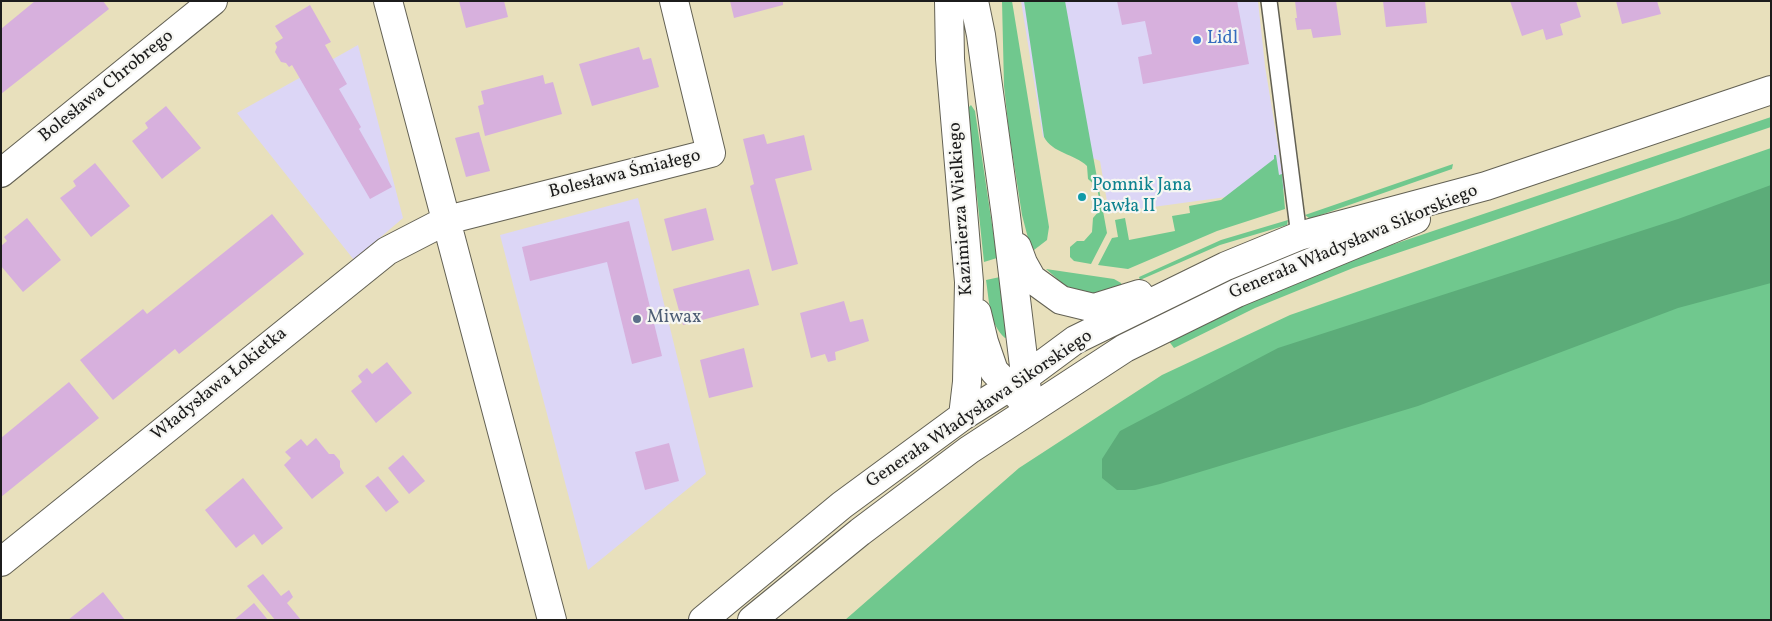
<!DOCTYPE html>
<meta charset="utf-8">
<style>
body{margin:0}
#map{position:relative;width:1772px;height:621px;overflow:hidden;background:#e8e0bc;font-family:Vollkorn,serif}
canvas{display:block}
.frame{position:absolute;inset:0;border:2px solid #1c1c1c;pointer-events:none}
</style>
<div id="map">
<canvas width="1772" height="621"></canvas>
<div class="frame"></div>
</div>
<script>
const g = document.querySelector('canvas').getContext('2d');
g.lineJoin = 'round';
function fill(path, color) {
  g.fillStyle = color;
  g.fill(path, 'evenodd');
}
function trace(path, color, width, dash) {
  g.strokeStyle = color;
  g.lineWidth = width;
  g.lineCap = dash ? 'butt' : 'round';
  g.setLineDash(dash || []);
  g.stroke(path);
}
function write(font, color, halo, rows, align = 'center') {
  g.font = font + ' Vollkorn,serif';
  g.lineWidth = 4.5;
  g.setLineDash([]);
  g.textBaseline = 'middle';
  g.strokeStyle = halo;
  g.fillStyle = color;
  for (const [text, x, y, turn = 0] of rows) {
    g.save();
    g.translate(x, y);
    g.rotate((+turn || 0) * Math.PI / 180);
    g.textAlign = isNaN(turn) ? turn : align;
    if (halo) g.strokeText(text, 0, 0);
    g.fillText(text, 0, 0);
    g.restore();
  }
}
fill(new Path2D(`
 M1021 1H1258L1265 66 1285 189 1109 213 1100 161 1043 137Z
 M358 45 403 218 354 260 237 113Z
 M638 198 706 474 588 570 500 235Z`), '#dcd6f6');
fill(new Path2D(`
 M1002 1H1012L1049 227 1047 240 1034 250 1028 238 1022 215 1009 132 1004 86Z
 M1024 1H1065L1107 233 1091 264 1074 261 1070 257V247L1077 241H1084L1092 232 1093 218 1099 211 1100 205 1097 187 1088 179 1087 166C1075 154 1052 153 1044 137Z
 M971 105 975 111 997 258 984 262 968 111 969 107Z
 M1771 117V127L1353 268 1255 308 1174 348 1168 340 1205 319 1344 261Z
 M1771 148V620H845L1019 468 1162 375 1290 315Z
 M1274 155H1276L1279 175 1282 174 1285 209 1217 231 1128 269 1098 265 1112 238 1118 237 1115 220 1125 218 1129 240 1175 231 1172 216 1190 213 1189 206 1221 200 1274 159Z
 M1453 164 1452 169 1312 218H1309L1305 215Z
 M1288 220 1287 225 1220 245 1140 280 1139 277 1221 240Z
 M1046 269 1114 279 1121 283 1122 287 1099 295 1070 290Z
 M1000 277 1007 337 1005 338C989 324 989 299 986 280Z`), '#70c88e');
fill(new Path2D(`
 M1771 185V283L1678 308 1418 406 1160 484 1135 490H1117L1102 478V459L1120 431 1278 348 1678 219Z`), '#5cac79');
fill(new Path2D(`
 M35 1H103L109 9 1 94V29Z
 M459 1H504L508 17 466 28Z
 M730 1H783V5L734 18Z
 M1117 1H1237L1249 64 1143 84 1138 57 1152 54 1145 21 1122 25Z
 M1295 1H1336L1341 35 1313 38 1311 29 1297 30 1295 18H1297Z
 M1383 1H1425L1427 23 1386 27Z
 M1510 1H1576L1581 17 1560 24 1563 35 1546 40 1543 29 1522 36Z
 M1616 1H1657L1661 14 1622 24Z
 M310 5 331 42 325 45 347 84 339 89 361 127 359 129 392 187 370 199 292 65 289 67 286 63 281 62 275 52 277 47 275 43 283 38 275 26Z
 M639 47 643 60 651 58 659 87 592 106 579 64Z
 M543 75 545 84 553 82 562 114 485 136 478 106 484 104 481 91Z
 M166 106 201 148 162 179 132 141 148 128 145 123Z
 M479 132 490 171 466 177 455 138Z
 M764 134 767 144 804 135 812 170 775 179 798 264 772 271 750 186 754 184 743 139Z
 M95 163 130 206 91 237 60 198 76 186 73 181Z
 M706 208 714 240 672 251 664 219Z
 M272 214 304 254 179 354 175 349 113 400 80 360 143 309 147 314Z
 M27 218 61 260 23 292 1 266V246L7 241 4 237Z
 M629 221 662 356 632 364 607 262 530 281 522 247Z
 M749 269 759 305 683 325 673 289Z
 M844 301 850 322 863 319 869 341 835 352 836 360 828 362 825 354 811 358 800 313Z
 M744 348 753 387 709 398 700 360Z
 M387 362 412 393 376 423 351 391 362 382 358 376 367 368 372 374Z
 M69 382 99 418 1 497V438Z
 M316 438 329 454H334L340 461V467L344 473 312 499 284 465 291 458 285 452 301 439 307 446Z
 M669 443 679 481 645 490 635 452Z
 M403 455 425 481 409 494 388 468Z
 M378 476 399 502 386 512 365 486Z
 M243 478 283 528 262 545 254 534 236 548 205 510Z
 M263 574 281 596 289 590 293 597 287 603 301 620H275L271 615 247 586Z
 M103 592 125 620H68Z
 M254 603 268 620H234Z`), '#d7b0dd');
const service = new Path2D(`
 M1269 1 1299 236`);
const minor = new Path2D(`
 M388 1 552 620
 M1 173 213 1
 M1 562 387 251 447 220 711 153 674 1`);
const tertiary = new Path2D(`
 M949 1 950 59 969 282 967 382 963 416
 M974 1 981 35 1006 216 1027 391
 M1017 247 1023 263 1032 279 1061 300 1094 308 1139 294
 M977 313 984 342 994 371 1021 399
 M703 620 842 505 963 416 1025 377 1075 340 1226 266 1299 236 1486 186 1771 90
 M752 620 860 532 969 450 1125 348 1237 293 1416 219`);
trace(service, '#636154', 18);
trace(minor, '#636154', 30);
trace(tertiary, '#636154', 30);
trace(service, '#fff', 15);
trace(minor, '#fff', 28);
trace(tertiary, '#fff', 28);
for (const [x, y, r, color] of [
 [1197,40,5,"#3f7fe0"],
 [1082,197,5,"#0f9aa8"],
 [637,319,5,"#5c6f8a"]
]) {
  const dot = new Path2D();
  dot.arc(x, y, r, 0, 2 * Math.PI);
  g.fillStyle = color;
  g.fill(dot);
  trace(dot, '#f6f6f2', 2);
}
write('18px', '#366cbe', '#f6f6f2', [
 ["Lidl",1207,40]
], 'left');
write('18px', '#1c1c1c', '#f6f6f2', [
 ["Bolesława Chrobrego",107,87,-39],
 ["Bolesława Śmiałego",625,175,-14],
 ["Kazimierza Wielkiego",962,209,-94],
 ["Generała Władysława Sikorskiego",1354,243,-23],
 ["Władysława Łokietka",220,385,-39],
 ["Generała Władysława Sikorskiego",980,410,-34]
]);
write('18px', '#0d838f', '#f6f6f2', [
 ["Pomnik Jana",1092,187],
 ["Pawła II",1092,208]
], 'left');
write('18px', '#4e5e75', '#f6f6f2', [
 ["Miwax",647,319]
], 'left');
</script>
